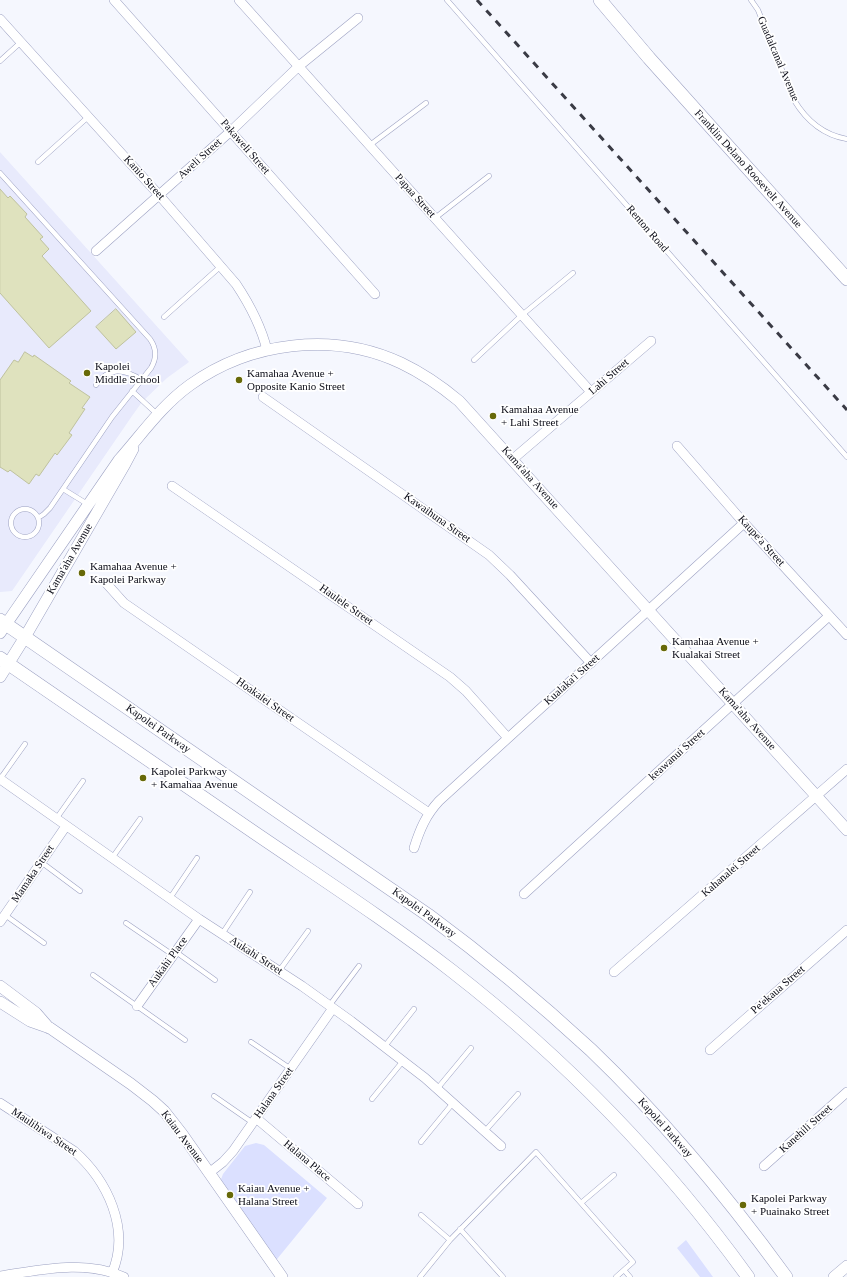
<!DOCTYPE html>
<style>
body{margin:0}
canvas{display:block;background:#f5f7fe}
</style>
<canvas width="847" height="1277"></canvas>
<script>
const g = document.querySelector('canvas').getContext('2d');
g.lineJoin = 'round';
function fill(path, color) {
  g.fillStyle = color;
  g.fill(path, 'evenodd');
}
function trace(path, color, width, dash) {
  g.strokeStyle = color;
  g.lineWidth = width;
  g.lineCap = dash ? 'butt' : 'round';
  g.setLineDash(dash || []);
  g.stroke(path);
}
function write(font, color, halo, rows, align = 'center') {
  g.font = font + ' Georgia,serif';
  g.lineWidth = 3.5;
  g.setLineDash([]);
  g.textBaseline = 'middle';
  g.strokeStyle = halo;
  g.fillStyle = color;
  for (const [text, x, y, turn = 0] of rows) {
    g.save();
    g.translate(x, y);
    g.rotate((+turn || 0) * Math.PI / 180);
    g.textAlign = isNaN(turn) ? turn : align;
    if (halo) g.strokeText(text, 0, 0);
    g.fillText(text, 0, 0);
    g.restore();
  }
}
fill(new Path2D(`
 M0 152 189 362 167 378 142 402 132 416 12 591 0 592Z`), '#e8eafc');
fill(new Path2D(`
 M256 1143 264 1145 327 1198 273 1264 220 1182 223 1174 245 1146Z
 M686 1240 713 1277H700L677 1248Z`), '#dbe0ff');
const building = new Path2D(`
 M0 189 8 198 10 196 27 214 25 217 43 237 40 239 49 249 42 256 91 311 49 348 0 293Z
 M116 309 136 332 116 349 96 327Z
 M25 352 33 357 34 355 71 381 69 383 90 397 82 408 85 409 69 433 72 435 57 455 55 453 39 476 36 474 29 484 10 470 8 472 0 467V380L14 360 18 362Z`);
fill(building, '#dfe2be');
trace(building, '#bfc29e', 1);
const service = new Path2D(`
 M447 0 847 457
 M751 0 758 10 794 100C806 120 823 135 847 139
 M0 61 21 42
 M370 145 426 103
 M38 162 88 117
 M0 173 150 339C157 349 157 358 151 368L112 417 50 508 44 514 38 518
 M435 218 489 176
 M164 317 221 266
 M474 360 522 315 573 273
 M96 385C109 366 124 369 142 380
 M132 391 157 414
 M63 489 89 505
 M11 523a14 14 0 1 1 28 0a14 14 0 1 1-28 0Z
 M0 779 25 744
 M56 819 83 781
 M112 858 140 819
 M41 862 80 891
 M170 898 197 858
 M5 915 44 943
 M126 923 173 955
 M222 934 250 892
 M176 952 215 980
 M279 971 308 931
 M93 975 185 1040
 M329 1006 359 966
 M251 1042 291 1069
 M385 1046 414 1009
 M437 1089 471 1048
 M214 1096 253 1123
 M372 1099 403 1061
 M485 1131 518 1094
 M421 1142 453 1103
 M581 1203 614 1175
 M421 1215 450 1240
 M460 1229 503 1277
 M624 1270 630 1277
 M420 1277 450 1240 536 1152 633 1262 616 1277`);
const minor = new Path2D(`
 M114 0 375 294
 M239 0 591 392
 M0 19 159 195 236 284C250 305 261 326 267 350
 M96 251 231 131 299 66 358 18
 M263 397 489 555 510 575 591 663
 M677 446 744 523 847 635
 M513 459 651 341
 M172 486 450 677 466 691 508 738
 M106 583 124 603 429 813
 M0 779 199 919 302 986 351 1021 425 1078 501 1146
 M414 848C420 829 426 815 439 801L744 523
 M524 894 829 616
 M0 922 66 826
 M614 972 847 769
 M137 1006 199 919
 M710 1050 847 930
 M0 1103 74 1151C107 1180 131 1229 112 1273
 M256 1118 358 1204
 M764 1166 847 1092
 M209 1173 223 1162 233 1151 333 1008
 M0 1276C41 1270 84 1259 124 1277`);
const tertiary = new Path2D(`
 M0 633 119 460C142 434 161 406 190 385 250 342 333 331 401 363 422 373 441 386 459 401L847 830
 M0 677 25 637 125 464 133 449
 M0 986 36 1013 49 1028
 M0 1002 30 1021 50 1028 131 1084 153 1101 164 1111 182 1134 282 1277
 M834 1277 847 1266`);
const secondary = new Path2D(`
 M600 0 649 58 847 279
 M0 620 428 915C485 957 539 1002 591 1050 663 1119 727 1196 786 1277
 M0 658C85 716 170 774 255 833 321 878 389 922 452 971 564 1058 665 1162 748 1277`);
trace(service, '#9ca1c2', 5.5);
trace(minor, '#9ca1c2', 10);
trace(tertiary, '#9ca1c2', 12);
trace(secondary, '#9ca1c2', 14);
trace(service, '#fff', 4.5);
trace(minor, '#fff', 9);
trace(tertiary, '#fff', 11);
trace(secondary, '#fff', 13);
trace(new Path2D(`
 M477 0 847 410`), '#3a3b45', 3, [7, 7]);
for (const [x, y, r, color] of [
 [87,373,4,"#676908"],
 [239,380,4,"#676908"],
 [493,416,4,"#676908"],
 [82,573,4,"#676908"],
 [664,648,4,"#676908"],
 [143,778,4,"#676908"],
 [230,1195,4,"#676908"],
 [743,1205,4,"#676908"]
]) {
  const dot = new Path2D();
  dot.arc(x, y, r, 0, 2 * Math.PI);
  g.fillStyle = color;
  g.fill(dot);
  trace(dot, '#fff', 1.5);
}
write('11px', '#0b0c17', '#fff', [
 ["Guadalcanal Avenue",778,59,67],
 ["Pakaweli Street",245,147,49],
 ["Aweli Street",200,159,-42],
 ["Franklin Delano Roosevelt Avenue",748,169,48],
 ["Kanio Street",144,178,48],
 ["Papaa Street",415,196,48],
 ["Renton Road",647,229,49],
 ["Lahi Street",609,377,-41],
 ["Kama'aha Avenue",530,478,48],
 ["Kawaihuna Street",437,518,35],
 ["Kaupe'a Street",761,541,48],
 ["Kama'aha Avenue",70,559,-60],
 ["Haulele Street",346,605,35],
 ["Kualaka'i Street",572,680,-42],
 ["Hoakalei Street",265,700,35],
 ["Kama'aha Avenue",747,719,48],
 ["Kapolei Parkway",158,729,35],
 ["keawanui Street",677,755,-42],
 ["Kahanalei Street",731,871,-41],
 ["Mamaka Street",33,874,-56],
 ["Kapolei Parkway",424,913,36],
 ["Aukahi Street",256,956,33],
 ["Aukahi Place",168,962,-54],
 ["Pe'ekaua Street",778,990,-41],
 ["Halana Street",274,1093,-55],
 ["Kapolei Parkway",665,1128,48],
 ["Kanehili Street",806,1129,-42],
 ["Maulihiwa Street",44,1132,34],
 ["Kaiau Avenue",182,1137,53],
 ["Halana Place",307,1161,40]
]);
write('11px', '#0b0c17', '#fff', [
 ["Kapolei",95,367],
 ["Middle School",95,380],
 ["Kamahaa Avenue +",247,374],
 ["Opposite Kanio Street",247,387],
 ["Kamahaa Avenue",501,410],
 ["+ Lahi Street",501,423],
 ["Kamahaa Avenue +",90,567],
 ["Kapolei Parkway",90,580],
 ["Kamahaa Avenue +",672,642],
 ["Kualakai Street",672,655],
 ["Kapolei Parkway",151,772],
 ["+ Kamahaa Avenue",151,785],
 ["Kaiau Avenue +",238,1189],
 ["Halana Street",238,1202],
 ["Kapolei Parkway",751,1199],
 ["+ Puainako Street",751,1212]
], 'left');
</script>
